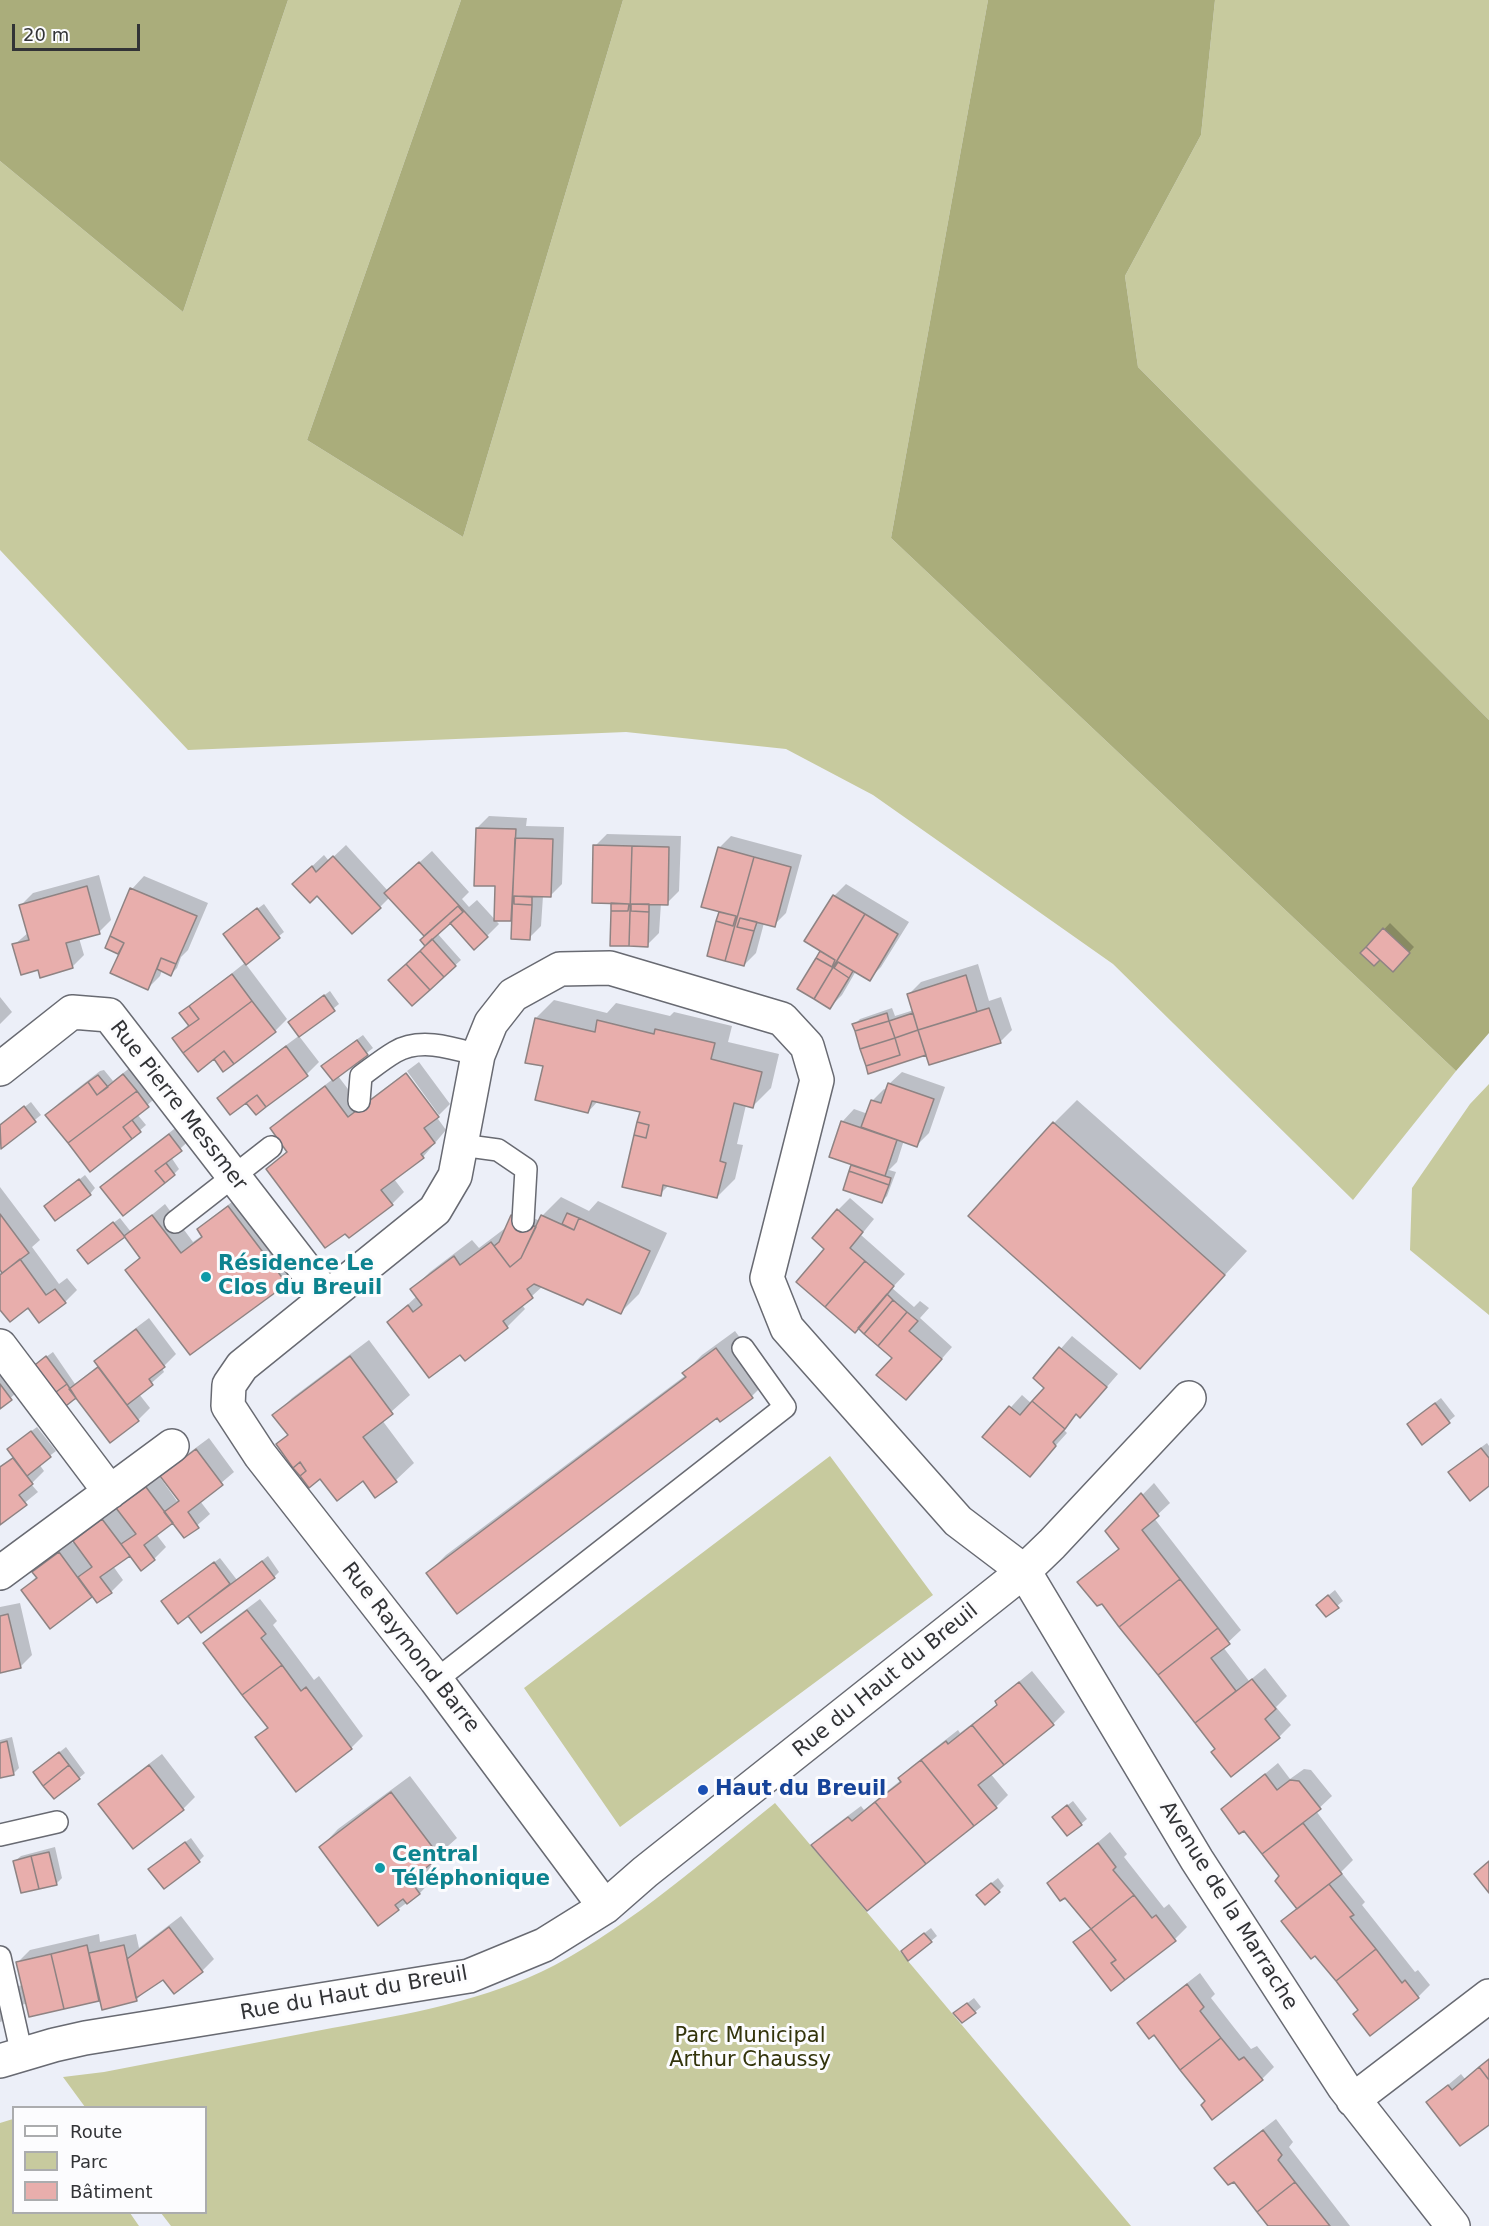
<!DOCTYPE html>
<meta charset="utf-8">
<style>
body{margin:0}
#map{position:relative;width:1489px;height:2226px;overflow:hidden;background:#eceff8;font-family:"DejaVu Sans",sans-serif}
canvas{display:block}
.legend{position:absolute;left:12px;top:2106px;width:195px;height:108px;box-sizing:border-box;background:#fcfcfe;border:2px solid #abacae;margin:0;padding:8px 10px;list-style:none;font-size:18px;color:#323336}
.legend li{display:flex;align-items:center;gap:12px;height:30px}
.legend b{width:30px;border:2px solid #abacae}
.scale{position:absolute;left:12px;top:24px;width:128px;height:27px;box-sizing:border-box;border:3px solid #323336;border-top:0;padding-left:8px;font-size:18px;line-height:21px;white-space:nowrap;color:#323336;-webkit-text-stroke:4px #fcfcfe;paint-order:stroke}
</style>
<div id="map">
<canvas width="1489" height="2226"></canvas>
<ul class="legend">
<li><b style="height:8px;background:#fff"></b>Route</li>
<li><b style="height:16px;background:#c7ca9e"></b>Parc</li>
<li><b style="height:16px;background:#e8aeac"></b>Bâtiment</li>
</ul>
<div class="scale">20 m</div>
</div>
<script>
const g = document.querySelector('canvas').getContext('2d');
g.lineJoin = 'round';
function fill(path, color) {
  g.fillStyle = color;
  g.fill(path, 'evenodd');
}
function trace(path, color, width, dash) {
  g.strokeStyle = color;
  g.lineWidth = width;
  g.lineCap = dash ? 'butt' : 'round';
  g.setLineDash(dash || []);
  g.stroke(path);
}
function write(font, color, halo, rows, align = 'center') {
  g.font = font + ' "DejaVu Sans",sans-serif';
  g.lineWidth = 6;
  g.setLineDash([]);
  g.textBaseline = 'middle';
  g.strokeStyle = halo;
  g.fillStyle = color;
  for (const [text, x, y, turn = 0] of rows) {
    g.save();
    g.translate(x, y);
    g.rotate((+turn || 0) * Math.PI / 180);
    g.textAlign = isNaN(turn) ? turn : align;
    if (halo) g.strokeText(text, 0, 0);
    g.fillText(text, 0, 0);
    g.restore();
  }
}
fill(new Path2D(`
 M288 0H461L307 440 463 537 623 0H988L891 538 1456 1071 1353 1200 1113 964 873 795 786 749 626 732 188 750 0 550V161L183 312Z
 M1215 0H1489V720L1138 367 1125 276 1201 135Z
 M1489 1084V1315L1410 1250 1412 1188 1470 1104Z
 M830 1456 933 1595 620 1827 524 1688Z
 M775 1803 1131 2226H171L161 2213 206 2212V2108L85 2107 63 2077 104 2072C180 2057 256 2043 332 2028 408 2014 486 2001 555 1965 635 1922 704 1860 775 1803Z
 M13 2119 14 2212 130 2213 139 2226H0V2123Z`), '#c7ca9e');
fill(new Path2D(`
 M0 0H288L183 312 0 161Z
 M461 0H623L463 537 307 440Z
 M988 0H1215L1201 135 1125 276 1138 367 1489 720V1033L1456 1071 891 538Z`), '#aaad7b');
fill(new Path2D(`
 M489 816 527 818 526 826 564 827 562 884 550 896H543L541 926 529 938 513 920 496 919V885L477 828Z
 M607 834 681 836 679 891 667 903H661L659 933 647 945 613 904 595 846Z
 M731 836 802 855 786 913 774 925 764 923 756 953 744 965 708 955 721 911 719 848Z
 M346 845 388 891 432 851 469 892 462 899 469 907 477 900 499 924 487 936 450 921 437 933 461 960 412 1004 427 946 425 936 390 897 380 907 306 872 324 855 329 861Z
 M99 875 111 920 99 932 79 938 84 955 72 967 39 968 14 945 29 932 21 905 33 893Z
 M144 876 208 903 188 950 181 957 177 968 171 974 162 970 160 976 148 988 123 948 118 952 107 948 132 889Z
 M846 884 909 922 881 967 869 979 856 971 842 995 830 1007 821 952 834 896Z
 M264 904 284 932 245 963 287 1019 275 1031 174 1038 189 1024 197 1001 246 962 230 929Z
 M1390 923 1414 947 1393 970 1380 958 1374 964 1362 953Z
 M978 964 989 1001 1001 997 1012 1030 1000 1042 927 1052 854 1025 860 1019 892 1008 895 1016 914 1010 909 994 921 982Z
 M330 991 339 1004 299 1036 319 1062 307 1074 265 1106 246 1101 219 1098 231 1086 300 1035 296 1016Z
 M0 997 12 1012 0 1024Z
 M554 1000 607 1013 616 1003 670 1016 674 1012 732 1026 728 1042 779 1054 771 1088 753 1106 746 1105 737 1144 743 1145 735 1179 717 1197 669 1185 660 1194 641 1111 598 1101 588 1112 545 1065 536 1018Z
 M363 1035 373 1048 338 1076 361 1106 405 1073 446 1130 423 1157 394 1179 404 1192 392 1204 268 1169 288 1150 272 1128 284 1116 333 1079 329 1060Z
 M419 1062 450 1104 439 1115 407 1071Z
 M136 1063 160 1094 137 1114 146 1125 131 1138 47 1115 59 1103 100 1071 104 1070 113 1081Z
 M902 1072 945 1087 929 1133 917 1145 904 1140 897 1162 889 1170 896 1172 887 1196 882 1201 845 1189 853 1164 842 1122 854 1109 868 1114 872 1101 884 1089 887 1090 889 1084Z
 M1077 1100 1247 1251 1140 1367 1054 1123Z
 M31 1102 41 1115 1 1147 0 1126Z
 M182 1123 193 1137 171 1157 179 1169 174 1174 102 1187 114 1175Z
 M85 1175 95 1188 90 1194 46 1206Z
 M0 1187 40 1240 32 1247 59 1284 67 1278 77 1290 65 1302 0 1307V1273L3 1271 0 1268Z
 M241 1195 298 1271 286 1283 127 1270 141 1256 124 1235 88 1262 85 1244 120 1218 131 1232 165 1204 193 1242 203 1235 199 1230 211 1218Z
 M561 1197 589 1211 598 1201 667 1233 639 1294 621 1312 588 1298 583 1304 543 1286 522 1305 525 1309 507 1327 460 1353 389 1322 417 1296 412 1289 430 1272 472 1240 479 1248 508 1226 512 1216 518 1211 540 1221 543 1215Z
 M850 1198 874 1219 861 1235 905 1274 892 1288 914 1307 920 1301 929 1308 920 1318 952 1347 918 1386 894 1357 827 1249 838 1210Z
 M149 1318 176 1354 162 1368 164 1372 139 1394 150 1408 138 1420 76 1396 39 1362 53 1352 75 1384 99 1365 96 1361 108 1349Z
 M735 1331 770 1378 752 1396 720 1420 717 1416 428 1573 446 1555 686 1375 684 1373 702 1355Z
 M1072 1336 1118 1374 1092 1404 1077 1413 1064 1430 1067 1433 1029 1475 984 1437 1022 1395 1032 1404 1046 1388 1035 1378Z
 M369 1340 410 1395 382 1420 414 1463 396 1480 375 1496 363 1479 321 1476 278 1444 288 1434 274 1416 292 1398Z
 M0 1357 23 1387 0 1407Z
 M1441 1398 1455 1416 1423 1443 1414 1419Z
 M37 1427 56 1451 39 1464 44 1471 31 1484 38 1492 0 1523V1466L14 1456 15 1443Z
 M209 1438 234 1472 200 1501 210 1514 185 1536 173 1521 156 1534 166 1547 154 1559 130 1554 113 1566 123 1580 111 1592 93 1595 50 1627 23 1590 37 1576 34 1572 46 1560 71 1541 73 1543 87 1529 115 1508 116 1510 130 1496 159 1476 177 1501 180 1499 162 1476 174 1464Z
 M1487 1443 1489 1446V1485L1456 1466Z
 M1154 1483 1170 1503 1154 1518 1241 1630 1223 1647 1249 1681 1265 1668 1287 1696 1276 1707 1291 1725 1279 1737 1216 1748 1103 1602 1079 1582 1120 1548 1107 1531Z
 M268 1556 279 1572 274 1577 189 1614 169 1596 220 1558 237 1580Z
 M1335 1590 1343 1601 1326 1615 1324 1599Z
 M260 1599 277 1621 273 1625 314 1680 319 1676 363 1736 351 1748 296 1790 257 1737 268 1726 205 1643 217 1631Z
 M20 1603 32 1655 20 1667 0 1672V1607Z
 M1032 1671 1065 1712 1053 1724 990 1773 1008 1795 996 1807 813 1845 825 1833 861 1806 864 1810 901 1780 900 1778 912 1766 958 1730 960 1733 998 1704 997 1702 1009 1690Z
 M12 1737 19 1768 14 1773 0 1776V1740Z
 M66 1747 85 1773 79 1778 41 1767Z
 M162 1754 195 1797 183 1809 100 1804 112 1792Z
 M1278 1763 1290 1779 1304 1769 1311 1770 1332 1796 1316 1811 1353 1860 1341 1872 1365 1902 1362 1905 1415 1972 1418 1970 1430 1985 1418 1997 1359 2009 1315 1953 1283 1921 1298 1907 1281 1876 1244 1829 1223 1809Z
 M410 1776 457 1838 429 1863 437 1875 420 1893 378 1924 321 1847 338 1829Z
 M1073 1801 1087 1819 1081 1824 1060 1811Z
 M1110 1832 1127 1854 1124 1857 1164 1908 1169 1904 1187 1927 1175 1939 1111 1989 1081 1937 1092 1928 1066 1896 1049 1884Z
 M191 1838 204 1856 199 1861 156 1863Z
 M55 1847 62 1878 56 1884 15 1861 21 1856Z
 M998 1878 1004 1886 999 1891 984 1889Z
 M181 1916 214 1959 202 1971 164 1978 148 1988 136 2000 100 1999 30 2015 27 2003 18 2007 6 2020 0 2022V1956L14 1987 23 1985 18 1962 30 1950 99 1934 100 1942 136 1934 139 1948Z
 M931 1928 937 1936 931 1941 908 1946Z
 M1200 1973 1215 1994 1211 1998 1232 2025 1251 2049 1257 2046 1274 2067 1262 2079 1207 2101 1154 2032 1139 2023 1151 2011Z
 M974 1998 981 2007 975 2012 961 2008Z
 M1489 2060V2122L1428 2102 1461 2074 1465 2079Z
 M1276 2119 1293 2142 1289 2147 1350 2226H1270L1234 2180 1216 2168 1228 2156Z`), '#0003');
const building = new Path2D(`
 M476 828 516 829 511 921H494L495 886H474Z
 M515 838 553 839 551 897 514 896V904L532 905 530 940 511 939Z
 M593 845 632 846 629 946H610L611 911H628L629 904 592 903Z
 M632 846 669 847 668 905 631 904V911L649 912 648 947 629 946Z
 M718 847 754 857 725 961 707 956 716 921 733 926 736 916 701 907Z
 M333 856 381 908 352 934 317 896 310 903 292 884 312 866 316 872Z
 M754 857 791 867 775 927 740 918 737 927 754 931 744 966 725 961Z
 M419 862 488 937 474 950 450 923 463 912 458 906 424 936 384 893Z
 M87 886 100 934 66 943 73 968 40 978 38 970 21 975 12 944 29 940 19 905Z
 M130 888 197 916 176 964 161 958 148 990 110 973 124 943 110 936Z
 M833 895 865 914 814 999 797 989 816 958 832 967 835 960 804 941Z
 M514 896 532 897V905L514 904Z
 M611 903 629 904 628 911H611Z
 M631 904H649V912L631 911Z
 M458 906 463 912 425 946 420 940Z
 M257 908 280 938 246 965 223 934Z
 M719 912 736 916 733 926 716 921Z
 M865 914 898 934 870 981 838 962 834 968 849 978 830 1009 814 999Z
 M740 918 757 922 754 931 737 927Z
 M1383 928 1410 953 1393 972 1366 947Z
 M110 936 124 943 118 954 105 948Z
 M432 939 456 966 444 977 420 951Z
 M1366 947 1380 960 1374 966 1360 953Z
 M420 951 444 977 430 990 406 964Z
 M820 951 835 960 832 967 816 958Z
 M161 958 176 964 171 976 157 969Z
 M838 962 853 971 849 978 834 968Z
 M406 964 430 990 412 1006 388 980Z
 M232 974 252 1001 183 1053 172 1038 199 1019 189 1006Z
 M966 975 977 1012 918 1030 907 994Z
 M324 995 335 1011 299 1037 288 1022Z
 M252 1001 276 1032 234 1064 224 1051 198 1072 183 1053Z
 M189 1006 199 1019 189 1026 179 1013Z
 M989 1008 1001 1043 929 1065 918 1030Z
 M887 1013 889 1021 855 1031 852 1024Z
 M913 1013 918 1030 895 1038 889 1021Z
 M535 1018 595 1032 597 1020 654 1034 655 1029 715 1043 711 1059 762 1072 753 1108 734 1103 720 1161 726 1163 717 1198 663 1185 661 1196 622 1187 634 1135 646 1138 649 1125 637 1122 640 1112 592 1101 588 1113 535 1100 543 1066 525 1063Z
 M889 1021 895 1038 860 1049 855 1031Z
 M918 1030 926 1055 868 1074 866 1066 900 1055 895 1038Z
 M895 1038 900 1055 866 1066 860 1049Z
 M357 1040 368 1055 333 1081 321 1066Z
 M286 1046 308 1076 266 1107 257 1095 230 1115 217 1098Z
 M224 1051 234 1064 223 1072 214 1059Z
 M406 1073 439 1117 424 1128 435 1143 421 1154 424 1158 381 1190 393 1205 349 1238 345 1234 325 1248 266 1169 287 1152 270 1128 325 1086 348 1117Z
 M123 1074 137 1091 68 1143 45 1115 88 1082 97 1095Z
 M98 1075 108 1087 97 1095 88 1082Z
 M888 1083 934 1099 917 1147 861 1127 871 1100 881 1103Z
 M137 1091 149 1107 123 1127 132 1139 90 1172 68 1143Z
 M257 1095 266 1107 256 1115 246 1103Z
 M24 1106 36 1122 1 1149 0 1125Z
 M132 1120 141 1132 132 1139 123 1127Z
 M841 1121 897 1140 885 1176 829 1157Z
 M637 1122 649 1125 646 1138 634 1135Z
 M1053 1122 1225 1275 1140 1369 968 1216Z
 M169 1134 182 1151 155 1171 165 1183 123 1216 100 1187Z
 M166 1163 175 1175 165 1183 155 1171Z
 M851 1165 891 1178 889 1185 849 1171Z
 M849 1171 889 1185 882 1203 843 1190Z
 M79 1179 91 1195 55 1221 44 1206Z
 M228 1206 287 1284 190 1355 125 1270 140 1258 124 1236 152 1215 181 1253 202 1237 197 1229Z
 M837 1209 863 1232 850 1248 865 1261 825 1307 796 1282 824 1249 812 1238Z
 M567 1213 579 1218 574 1230 562 1224Z
 M0 1214 29 1253 2 1273 0 1270Z
 M511 1215 536 1227 521 1258 510 1267 494 1246 499 1242Z
 M541 1215 574 1230 579 1218 650 1251 621 1314 587 1299 583 1305 534 1284 527 1289 533 1298 503 1321 508 1328 465 1361 460 1355 429 1378 387 1322 408 1305 413 1312 422 1305 410 1289 454 1256 460 1265 491 1242 510 1267 521 1258Z
 M113 1222 125 1237 88 1264 77 1250Z
 M20 1259 46 1295 55 1289 66 1303 39 1323 28 1308 10 1322 0 1310V1275Z
 M865 1261 894 1286 855 1333 825 1307Z
 M887 1294 893 1300 864 1334 858 1328Z
 M893 1300 907 1312 878 1346 864 1334Z
 M907 1312 918 1321 909 1331 942 1359 906 1400 876 1375 892 1358 878 1346Z
 M136 1329 165 1367 149 1379 153 1385 127 1405 94 1361Z
 M1059 1347 1107 1387 1080 1418 1076 1414 1065 1429 1032 1401 1044 1388 1033 1378Z
 M716 1348 753 1398 720 1422 717 1418 457 1614 426 1573 686 1377 682 1373Z
 M46 1356 67 1384 52 1395 31 1368Z
 M350 1356 393 1414 363 1437 397 1482 375 1498 363 1481 337 1501 320 1479 309 1488 300 1476 306 1471 300 1462 293 1468 276 1444 288 1435 272 1415Z
 M98 1367 139 1421 110 1443 69 1389Z
 M0 1384 12 1400 0 1409Z
 M67 1384 76 1398 62 1409 52 1395Z
 M1032 1401 1065 1429 1053 1442 1056 1446 1030 1477 982 1437 1009 1406 1020 1415Z
 M1435 1403 1450 1423 1422 1445 1407 1424Z
 M31 1431 51 1457 27 1476 7 1449Z
 M1481 1448 1489 1458V1486L1470 1501 1448 1472Z
 M196 1449 223 1485 188 1512 199 1528 184 1538 164 1512 179 1501 160 1476Z
 M13 1458 33 1484 19 1495 27 1505 0 1525V1467Z
 M300 1462 306 1471 300 1476 293 1468Z
 M146 1487 173 1523 144 1545 155 1560 141 1571 121 1544 136 1534 116 1508Z
 M1141 1493 1159 1516 1142 1530 1180 1579 1119 1627 1102 1604 1097 1606 1077 1582 1119 1549 1105 1531Z
 M102 1519 130 1556 100 1577 112 1593 97 1603 78 1577 92 1567 73 1541Z
 M59 1552 92 1597 50 1629 21 1590 37 1578 32 1572Z
 M262 1561 275 1578 201 1633 188 1616Z
 M214 1562 230 1584 178 1624 161 1601Z
 M1180 1579 1218 1628 1158 1675 1119 1627Z
 M1328 1595 1339 1608 1326 1617 1316 1605Z
 M247 1610 266 1634 261 1638 282 1665 242 1695 203 1643Z
 M8 1614 21 1668 0 1673V1616Z
 M1218 1628 1230 1644 1211 1658 1236 1691 1195 1723 1158 1675Z
 M282 1665 301 1691 306 1687 352 1749 296 1792 255 1737 268 1728 242 1695Z
 M1252 1679 1276 1709 1265 1719 1280 1738 1231 1777 1211 1752 1215 1749 1195 1723Z
 M1019 1682 1054 1725 1004 1765 972 1725 997 1705 995 1701Z
 M972 1725 1004 1765 978 1785 997 1808 974 1826 921 1760 946 1741 948 1744Z
 M7 1741 14 1775 0 1778V1743Z
 M59 1752 69 1765 43 1786 33 1772Z
 M921 1760 974 1826 926 1864 875 1802 901 1782 898 1778Z
 M69 1765 80 1779 54 1799 43 1786Z
 M149 1765 184 1810 133 1849 98 1804Z
 M1265 1774 1277 1790 1290 1780 1299 1781 1321 1809 1262 1854 1244 1831 1239 1834 1221 1809Z
 M391 1792 440 1857 410 1880 420 1894 407 1904 403 1899 395 1905 399 1910 378 1926 319 1847Z
 M875 1802 926 1864 867 1911 811 1845 848 1817 852 1821Z
 M1067 1805 1082 1825 1067 1836 1052 1817Z
 M1303 1823 1342 1874 1297 1909 1275 1881 1279 1876 1262 1854Z
 M185 1842 200 1862 164 1889 148 1869Z
 M1098 1843 1116 1867 1113 1870 1134 1895 1091 1929 1065 1898 1060 1901 1047 1883Z
 M49 1852 57 1885 39 1889 31 1856Z
 M31 1856 39 1889 21 1893 13 1861Z
 M1489 1861V1893L1474 1874Z
 M991 1883 1000 1892 985 1905 976 1895Z
 M1329 1884 1354 1915 1350 1917 1376 1949 1336 1981 1315 1956 1311 1959 1281 1921Z
 M1134 1895 1152 1918 1156 1915 1176 1941 1125 1980 1111 1963 1116 1960 1091 1929Z
 M169 1927 203 1972 174 1994 163 1980 136 1998 127 1959Z
 M1091 1929 1116 1960 1111 1963 1125 1980 1111 1991 1073 1942Z
 M924 1933 932 1942 908 1961 901 1951Z
 M87 1945 99 2001 64 2009 51 1954Z
 M124 1945 137 2001 102 2010 89 1953Z
 M1376 1949 1402 1983 1405 1980 1419 1998 1370 2036 1353 2014 1358 2010 1336 1981Z
 M51 1954 64 2009 29 2017 16 1962Z
 M1187 1984 1204 2007 1200 2011 1221 2038 1180 2070 1154 2035 1149 2039 1137 2023Z
 M967 2003 976 2013 962 2023 953 2013Z
 M1221 2038 1239 2060 1244 2057 1263 2080 1212 2120 1201 2105 1205 2101 1180 2070Z
 M1489 2059V2080L1479 2067Z
 M1479 2067 1489 2080V2125L1460 2146 1426 2102 1448 2085 1452 2090Z
 M1263 2130 1282 2155 1278 2160 1295 2182 1257 2212 1234 2182 1228 2185 1214 2168Z
 M1295 2182 1330 2226H1268L1257 2212Z`);
fill(building, '#e8aeac');
trace(building, '#8e8383', 1.5);
const service = new Path2D(`
 M359 1101 361 1076C372 1068 383 1059 395 1052 420 1037 453 1048 478 1055
 M461 1145 498 1150 526 1169 523 1221
 M175 1222 271 1147
 M436 1680 785 1407 743 1348
 M0 1835 57 1822
 M0 1957 22 2055`);
const minor = new Path2D(`
 M0 1069 72 1012 109 1015 327 1297
 M0 1346 110 1492
 M0 1573 172 1446
 M605 1907 436 1680 260 1455 228 1406 229 1385 242 1366 435 1210 455 1176 478 1055 491 1023 513 995 560 969 610 968 782 1019 807 1046 817 1080 767 1278 787 1328 958 1521 1024 1571 1197 1860 1344 2087 1453 2226
 M0 2061 54 2045 85 2038 469 1976 544 1945 605 1907 645 1872 1024 1571 1052 1544 1189 1398
 M1353 2100 1489 1996`);
trace(service, '#686a72', 24);
trace(minor, '#686a72', 36);
trace(service, '#fff', 21);
trace(minor, '#fff', 33);
for (const [x, y, r, color] of [
 [206,1277,6,"#0f9aa8"],
 [703,1790,6,"#1a4fb4"],
 [380,1868,6,"#0f9aa8"]
]) {
  const dot = new Path2D();
  dot.arc(x, y, r, 0, 2 * Math.PI);
  g.fillStyle = color;
  g.fill(dot);
  trace(dot, '#fcfcfe', 2);
}
write('21px', '#323336', '#fcfcfe', [
 ["Rue Pierre Messmer",178,1106,52],
 ["Rue Raymond Barre",410,1648,52],
 ["Rue du Haut du Breuil",886,1681,-39],
 ["Avenue de la Marrache",1228,1906,58],
 ["Rue du Haut du Breuil",354,1994,-10]
]);
write('bold 21px', '#0d838f', '#fcfcfe', [
 ["Résidence Le",218,1265],
 ["Clos du Breuil",218,1289],
 ["Central",392,1856],
 ["Téléphonique",392,1880]
], 'left');
write('bold 21px', '#164399', '#fcfcfe', [
 ["Haut du Breuil",715,1790]
], 'left');
write('21px', '#33340b', '#fcfcfe', [
 ["Parc Municipal",750,2037],
 ["Arthur Chaussy",750,2061]
]);
</script>
